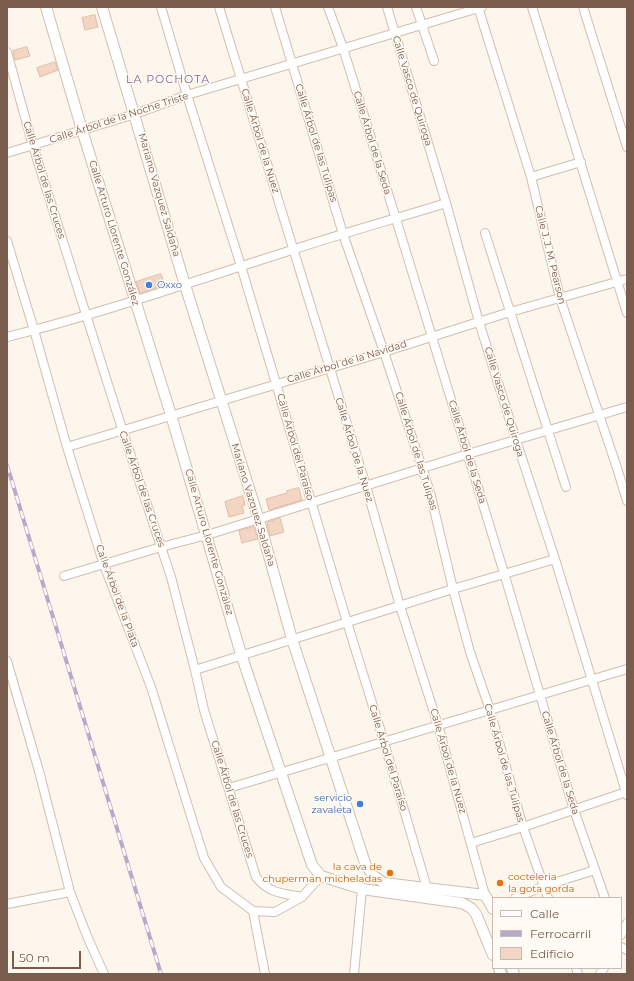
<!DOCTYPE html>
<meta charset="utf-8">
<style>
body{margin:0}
#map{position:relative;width:634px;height:981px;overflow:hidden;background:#fdf6ec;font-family:Montserrat,sans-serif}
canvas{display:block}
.frame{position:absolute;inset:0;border:8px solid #7a5c4d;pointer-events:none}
.legend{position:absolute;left:492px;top:897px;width:130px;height:72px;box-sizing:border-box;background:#fffaf3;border:1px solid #cabbb1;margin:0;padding:5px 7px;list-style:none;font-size:12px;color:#7a5c4d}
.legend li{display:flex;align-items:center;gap:8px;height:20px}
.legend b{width:20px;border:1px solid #cabbb1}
.scale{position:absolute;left:12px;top:951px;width:69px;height:18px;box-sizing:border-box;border:2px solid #7a5c4d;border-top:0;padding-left:5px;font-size:12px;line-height:14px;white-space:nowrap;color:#7a5c4d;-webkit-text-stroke:3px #fffaf3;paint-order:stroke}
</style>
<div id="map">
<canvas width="634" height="981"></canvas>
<div class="frame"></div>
<ul class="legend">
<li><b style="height:5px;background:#fff"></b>Calle</li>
<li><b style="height:5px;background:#b9a8c9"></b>Ferrocarril</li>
<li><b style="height:11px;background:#f3d5c3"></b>Edificio</li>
</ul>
<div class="scale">50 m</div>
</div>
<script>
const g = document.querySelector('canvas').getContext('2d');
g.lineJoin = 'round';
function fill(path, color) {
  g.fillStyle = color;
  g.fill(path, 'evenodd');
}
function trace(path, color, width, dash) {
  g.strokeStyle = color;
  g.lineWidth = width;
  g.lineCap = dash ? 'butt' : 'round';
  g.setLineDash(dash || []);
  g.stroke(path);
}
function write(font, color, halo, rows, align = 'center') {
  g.font = font + ' Montserrat,sans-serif';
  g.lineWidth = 3;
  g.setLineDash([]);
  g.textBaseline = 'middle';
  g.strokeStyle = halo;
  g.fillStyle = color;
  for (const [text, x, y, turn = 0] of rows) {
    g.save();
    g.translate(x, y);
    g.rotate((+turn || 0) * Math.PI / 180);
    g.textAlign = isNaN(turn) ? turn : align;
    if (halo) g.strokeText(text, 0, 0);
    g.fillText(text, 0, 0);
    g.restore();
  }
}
const building = new Path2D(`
 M95 15 98 27 85 30 82 18Z
 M27 47 30 56 15 60 13 51Z
 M55 62 58 70 40 77 37 68Z
 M161 274 165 285 140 293 136 282Z
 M299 488 302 500 269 510 266 499 287 493V491Z
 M243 496 245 505 242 506 244 513 229 517 225 502Z
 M280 518 284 532 270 536 267 523Z
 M254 527 258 539 242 543 239 531Z`);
fill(building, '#f3d5c3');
trace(building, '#e6bba3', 1);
const minor = new Path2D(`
 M161 7 187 95 241 266 347 622 384 742 427 888
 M219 7 366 486 400 606 438 725 485 895
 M275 7 343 234 384 352 430 492 453 589 470 652 490 710 523 827 548 898
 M328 7 343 48 396 219 504 573 574 810 605 898
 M387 7 446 203 479 322 516 440 555 559 627 795
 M416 7 434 61
 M478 7 531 177 560 298 618 471 627 501
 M532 7 627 313
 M583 7 627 147
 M7 52 33 146 122 429 171 577 195 670 204 710 256 877C270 894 282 893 302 897
 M7 153 135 114 187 95 482 7
 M531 177 581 162
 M485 233 566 487
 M7 241 34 330 67 447 104 565 151 687 204 858 221 887 253 911 275 912 302 897 321 876
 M7 337C103 313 197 280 292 250 343 233 395 219 446 203
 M67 447 384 352 510 312 627 279
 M64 576 161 547 207 535 468 454 627 407
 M7 661 39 771 70 892 87 936 104 974
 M195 670 453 589 555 559
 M229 788 627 669
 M471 843 523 827 626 792
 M515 898 544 886 595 870
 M7 904 70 892
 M253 911 265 974
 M621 935 627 923
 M621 947 627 950
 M576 968 578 974
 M354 974 362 889
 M600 974 604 968`);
const tertiary = new Path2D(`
 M46 7 82 130 171 415 241 654 312 865 321 876 362 889 462 903 471 908 476 914 493 955
 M102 7 185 285 259 520 292 639 366 866 374 876 384 883 485 895 493 909
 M499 968 501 974
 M512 968 514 974`);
trace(minor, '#d1beb0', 10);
trace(tertiary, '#d1beb0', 12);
trace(minor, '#fff', 8);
trace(tertiary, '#fff', 10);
const rail = new Path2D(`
 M7 465 161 974`);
trace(rail, '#b9a8c9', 4);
trace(rail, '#fffaf3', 2.5, [8]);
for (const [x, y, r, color] of [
 [149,285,4,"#3f7fe0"],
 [360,804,4,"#3f7fe0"],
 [390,873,4,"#e8710a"],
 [500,883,4,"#e8710a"]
]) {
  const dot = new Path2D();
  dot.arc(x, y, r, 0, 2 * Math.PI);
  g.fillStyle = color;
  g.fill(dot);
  trace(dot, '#fffaf3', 1.5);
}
write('10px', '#7a5c4d', '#fffaf3', [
 ["Calle Vasco de Quiroga",412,91,73],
 ["Calle Árbol de la Noche Triste",119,118,-18],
 ["Calle Árbol de la Nuez",260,141,73],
 ["Calle Árbol de las Tulipas",316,143,73],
 ["Calle Árbol de la Seda",372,143,73],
 ["Calle Árbol de las Cruces",44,180,73],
 ["Mariano Vazquez Saldaña",159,195,74],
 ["Calle Arturo Llorente González",114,233,73],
 ["Calle J. J. M. Pearson",550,255,76],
 ["Calle Árbol de la Navidad",347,362,-17],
 ["Calle Vasco de Quiroga",504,402,73],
 ["Calle Árbol del Paraíso",295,447,74],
 ["Calle Árbol de la Nuez",354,450,73],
 ["Calle Árbol de las Tulipas",416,451,73],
 ["Calle Árbol de la Seda",467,452,73],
 ["Calle Árbol de las Cruces",142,489,71],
 ["Mariano Vazquez Saldaña",253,505,73],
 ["Calle Arturo Llorente González",209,542,74],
 ["Calle Árbol de la Plata",117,596,70],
 ["Calle Árbol del Paraíso",388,758,73],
 ["Calle Árbol de la Nuez",448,761,74],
 ["Calle Árbol de las Tulipas",504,763,74],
 ["Calle Árbol de la Seda",560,763,73],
 ["Calle Árbol de las Cruces",232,799,73]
]);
write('10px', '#366cbe', '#fffaf3', [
 ["Oxxo",157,285],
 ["servicio",352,798,"right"],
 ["zavaleta",352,810,"right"]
], 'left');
write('10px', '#c56008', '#fffaf3', [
 ["la cava de",382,867],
 ["chuperman micheladas",382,879],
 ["cocteleria",508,877,"left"],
 ["la gota gorda",508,889,"left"]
], 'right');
g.letterSpacing = '1px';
write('11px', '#846695', '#fffaf3', [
 ["LA POCHOTA",168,80]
]);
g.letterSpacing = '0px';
</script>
